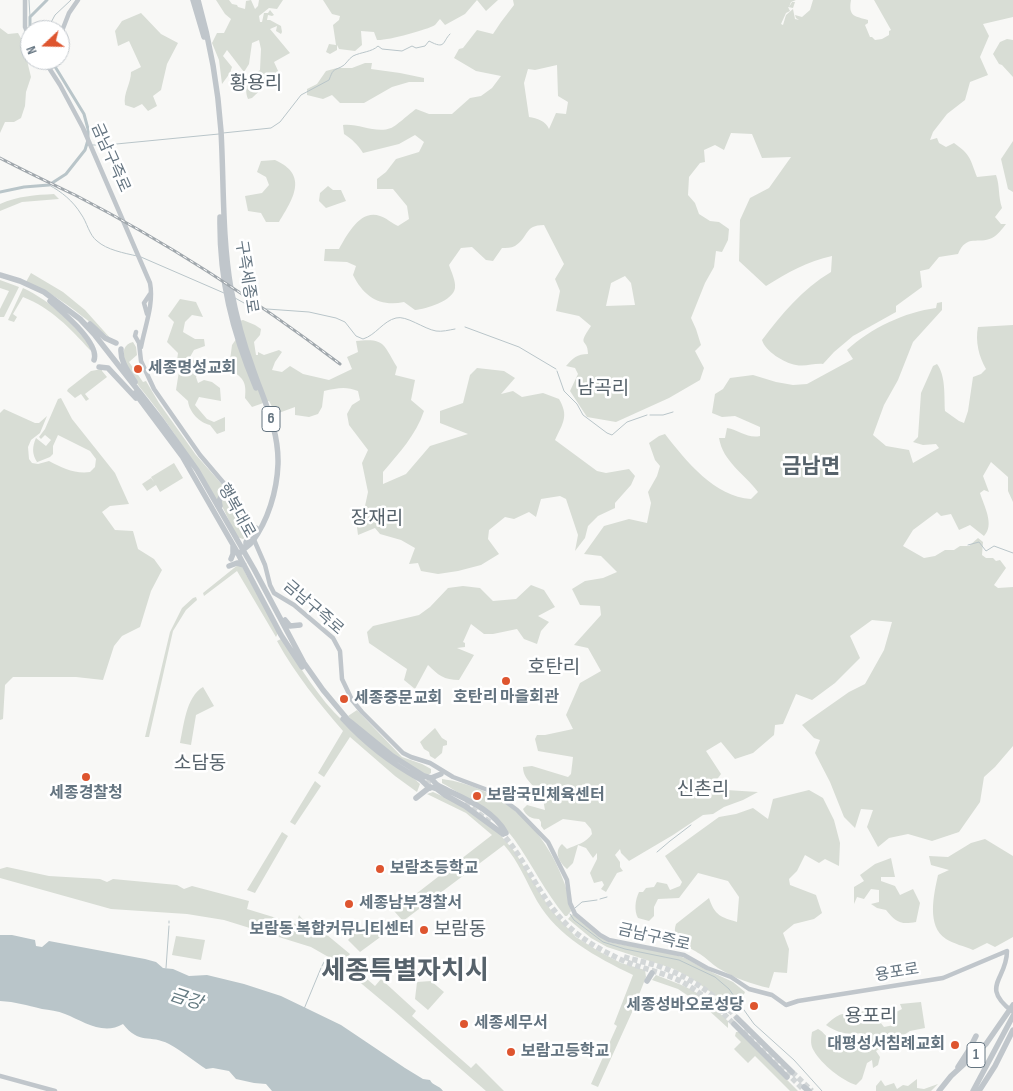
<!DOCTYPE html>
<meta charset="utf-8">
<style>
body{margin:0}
#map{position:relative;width:1013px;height:1091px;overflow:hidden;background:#f8f8f6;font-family:"Sofia Sans Condensed",sans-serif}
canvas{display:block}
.north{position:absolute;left:20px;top:20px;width:50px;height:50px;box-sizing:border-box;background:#fff;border:1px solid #c1c7cc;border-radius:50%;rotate:249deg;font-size:14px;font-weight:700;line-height:20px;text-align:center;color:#647480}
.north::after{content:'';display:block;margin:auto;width:18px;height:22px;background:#de552f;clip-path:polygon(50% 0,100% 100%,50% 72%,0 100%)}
</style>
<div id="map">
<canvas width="1013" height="1091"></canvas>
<div class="north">N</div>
</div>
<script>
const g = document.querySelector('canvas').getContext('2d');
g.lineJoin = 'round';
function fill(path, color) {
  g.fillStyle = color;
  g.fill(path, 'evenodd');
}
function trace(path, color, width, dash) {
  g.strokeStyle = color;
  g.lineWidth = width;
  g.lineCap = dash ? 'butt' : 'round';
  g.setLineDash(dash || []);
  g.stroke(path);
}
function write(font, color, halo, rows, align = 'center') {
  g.font = font + ' "Sofia Sans Condensed","Noto Sans KR",sans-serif';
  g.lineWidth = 5;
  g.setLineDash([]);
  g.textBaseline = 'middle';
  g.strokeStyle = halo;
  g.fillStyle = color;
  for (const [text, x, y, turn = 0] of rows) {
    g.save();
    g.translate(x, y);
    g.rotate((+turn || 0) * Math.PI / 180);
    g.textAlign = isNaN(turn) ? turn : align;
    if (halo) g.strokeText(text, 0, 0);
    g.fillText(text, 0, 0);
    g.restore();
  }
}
fill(new Path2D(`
 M216 0H229L232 4 237 5 238 7 245 9 246 1 251 0 255 9 258 6 259 0H283L277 9 269 8 259 16 260 22H262L264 13H268L270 10 274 15 272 16 268 15 267 20H270L281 26 282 32 281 34 276 31 277 26 270 29 290 53 274 62 279 73C271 83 261 89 252 98L248 99C243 86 250 77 260 70L261 49 259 40 252 43 249 64 244 72 227 50 223 56 232 67 230 73 222 84 219 60 212 43 217 33H224L231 19 225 14Z
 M323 0H498L486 11 477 0 465 14 445 25 440 19C439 20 436 24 435 25 427 30 386 41 377 40L374 32 361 31 362 45 355 51 339 49 337 45V50L330 54 326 52 329 44 336 45 333 25 339 20 340 16 332 14Z
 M513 0H796L791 2 789 7 792 2H795L793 8 788 7 790 11 786 13 781 24 783 25 786 15 793 9 795 19 799 20 796 18 795 15 802 17 810 10 813 0H851C848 17 855 16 868 20V23L865 25 870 37H872L875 40 882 39 889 35V31L891 30 874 0H1013V17L983 24 989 36 980 57 988 75 970 82 965 100 947 114 933 132 930 140 937 138 939 143 946 147 954 143C971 155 970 159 977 177L996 175C1000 186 998 196 1002 208L995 217 1001 224H1006C1002 229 998 235 992 238 978 245 967 233 958 254L939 257 929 269 920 271 922 287 896 306V312L853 336 834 352 823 364C815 363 805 367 796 365 784 363 765 351 762 340 782 314 802 289 831 272L832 256C808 261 787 273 766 286L739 261 740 220 750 198 769 188 791 157 762 158 752 134 731 133 724 150 715 145 704 150 705 162 700 163 689 177 688 195 695 203 699 214 710 221 719 222 729 229 728 240 722 252 716 251 714 267 705 283 691 318 696 329 701 345 695 351 704 368 700 380 669 398 616 422 587 417 570 391 578 374 575 368 566 366C573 358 577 354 588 354 588 337 576 348 591 326L579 316 556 311 560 291 555 279 564 264 544 225C524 225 529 237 515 246 511 248 506 248 502 248L493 261 486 260 472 247 461 248 449 265C451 271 456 281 455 288 453 301 426 309 415 310L404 302C380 307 364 297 353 275L356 266 347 262 324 261 325 249H339C347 235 360 209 380 216 385 217 393 224 398 226L409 219 407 206 393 189H377V179L386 172 396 159 419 152 424 142 415 135 399 144 363 153C358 145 352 139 344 134L343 125C358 123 376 134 391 128 395 127 410 113 416 109L429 114H452L470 98 481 96 492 88 501 76 476 71 454 58 459 49 463 48 477 30 493 34 501 22 514 5ZM557 65 558 96 568 102 566 114 556 113 549 129C546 121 537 118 529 117L524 83 528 69 535 70ZM625 276 631 283 635 305 606 306 611 283Z
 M141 13 161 34 178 43 167 64 161 90 153 96 157 106 148 111 142 104 134 108 125 105C123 93 131 84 131 72L141 67 129 41 118 46 115 31 122 21Z
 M0 28 8 34 18 33 22 40 31 77 26 92 25 106 21 118 14 122H5L0 133Z
 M1007 39 1013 40V77L1002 65 999 64 993 54 1000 42Z
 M365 63H372L371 69 400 73 424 78V82H409L392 87 364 103H340L332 95 323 99 307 95V89L317 84 326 71 337 68H352Z
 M1013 141V192L1008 189 1001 159Z
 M275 160C309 175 293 199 279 222H266L261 213 248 211 245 196 262 193 269 185 266 177 257 172 261 161Z
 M328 186 333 190H341L346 201 326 208 319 201 320 193Z
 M54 194 59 199 22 202 0 211V204C18 196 35 195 54 194Z
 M31 273 63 292 85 310 111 339C84 318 59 295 26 282Z
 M0 280 19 287 4 317H0V309L9 291 0 288Z
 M23 288C54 303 71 322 92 348L90 350C70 328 51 308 23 297L13 314 17 317 14 322 8 320Z
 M180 299 196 302 203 317 192 315 185 322 183 332 195 339H204L205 346 194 350 190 357 196 362 204 358 206 367 199 370 196 377 198 383 204 380 212 382 220 388 221 401 199 397 195 405 207 419 214 422 225 417V431L217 434 210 425C200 423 189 412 188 401L176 390 179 371 176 368 178 353 167 342 174 322 168 316Z
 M942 302V310L913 342 898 380 884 405 873 435 886 446 909 450 913 463 939 448 936 444 923 445 913 442 918 437 921 393 933 366 937 364C946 376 944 396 945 411L959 421 964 423 968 411 973 377 981 374 986 369C979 357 975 341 978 327L1013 325V502L1008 491V477L991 462 983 476 989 492 984 490 980 493C984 506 995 525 984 536L970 525 959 530 951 514 941 516 937 512 913 530 903 546 924 558 935 556 945 550H954L960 546H969L978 538 983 542 982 555 986 558H993L996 561 1000 560 1006 568 994 585 998 588 1013 587V746L995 767 984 777 980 802 959 832 932 841 908 834 889 838 878 847 867 827 873 810 861 809 855 828 844 817 830 782 815 753 820 740 814 738 802 725 849 692 865 684 884 650 892 622 872 620 850 636 860 658 835 683 812 700 796 694 783 724 775 725 774 735 753 753 735 759 721 742 706 751 721 774 710 789 758 792 743 800 724 807 713 814 703 815 673 835 629 861 621 853 620 849 615 855 620 862V867L623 871 617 873 606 892 601 889 604 885 602 881 594 883 590 873 597 859V853L593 858 586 848 578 845 573 863 567 869C560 863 553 852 562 844L567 849C576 845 586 843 592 834L591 829 585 822 563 819 544 830 541 826V822L539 819C532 819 526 816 523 809L527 805 545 810C544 806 544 801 542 798 537 786 523 781 523 767L532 766 568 777 571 774 573 757 538 751 535 739 537 735H545L573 729 566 715 580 683 601 671 588 648 574 645 601 615 600 606 580 605 572 589 585 581 603 578 617 572 601 556 584 554 604 526 629 519 647 523 651 503 648 492 657 476 660 466 655 460 649 443 659 436 665 434C686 461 715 497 751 499L758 492C744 473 723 462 719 438H725L727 428C739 430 748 439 760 436V427L735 416 722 417 712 413 715 394 723 389 730 378 753 375 776 382 793 385 807 384 853 359 847 350C871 328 905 312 936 308L937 303Z
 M243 320 255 325 261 329 260 335 254 342 256 355H258V352L264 355 279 350 282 352 275 362 272 370 282 372 290 366 303 374 329 380 352 369 347 357 358 352 356 341C385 338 383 344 397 367L395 375 415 380 411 400 424 411C416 435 399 453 383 472V484L406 474 430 446 468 434 440 423V411L463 403 470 375 477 368 504 371 515 378 501 394 513 391 522 397 543 393 559 399C569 416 563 423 555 440L597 471 606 473 629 469 635 476 631 485 615 503V508L598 516 588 526 585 538 575 551 578 535 566 499 560 496 541 499 536 517 529 512 514 519 505 517 489 530 488 539 499 554 481 565 458 571 438 574 421 571 418 563 409 564 415 548 401 540 380 534 375 528 358 535 355 512 365 506 368 492 362 463 368 450 349 425 347 414 352 405 360 400 358 391C346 386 337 388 324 391L322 407 318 414 309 417 295 415V407L276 414 269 401 252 407 245 398C247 380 242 378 229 368L232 345 239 335 236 322Z
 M133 342 136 347 137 355 129 362 143 382 146 381 159 403 196 455 227 490 228 492 216 500C197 471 180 440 159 412 151 400 127 374 124 361 122 352 124 344 133 342Z
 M102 369V371L107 377 85 394 89 399 86 401 81 394 75 398 67 391 68 389 91 371Z
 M61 398 72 419 115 473 129 504 110 506 102 512 115 530 133 531 138 549 154 559 162 570 151 591 140 627 122 636 114 646 103 680 76 677H13L5 685 3 719 0 720V413L4 409 35 423H39L47 416 40 433 31 440 28 447 29 459 32 463 38 464 49 461C62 468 75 474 90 472L95 467 96 459 90 451 58 435 53 446V454L50 457 35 463 37 462C32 454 32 447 36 438L46 446 51 440 45 435 41 439 39 437 45 429 58 399Z
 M174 463 183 478 160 492 156 485 147 491 142 484 151 478 154 482 151 477Z
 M231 495 248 532 246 537 243 539 237 537 221 504V498Z
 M239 564 241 565 278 633 276 637 237 571 204 596 203 593Z
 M531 585 544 590 555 607 538 616 549 622 541 631 537 644 524 639 517 629 493 634H484L471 624 463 642 465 643V647L457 648 474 655 459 680C444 680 438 675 428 665L415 689 404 680 407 669 369 643 367 632 373 626 419 615 430 607 448 588 463 586 480 588 493 601 516 599Z
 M196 597 197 600 186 610 173 631 149 737H145L170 632 182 608 193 598Z
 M281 639C301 667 318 698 343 721 367 744 397 761 420 784L417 792 395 776 350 737 324 777 318 773 343 731C319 703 295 674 277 641Z
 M203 687 214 706 196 715 191 745 180 743C184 725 186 697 203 687Z
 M357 710 402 757 422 764 431 769V773L428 775 423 773C396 757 369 740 348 716Z
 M435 728 442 738 447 741V745L443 746 442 753 435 759 430 756 429 752 424 749 420 742Z
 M442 779C501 787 544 827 564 882 568 891 568 902 571 911L567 916H565C545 892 532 864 514 839 496 815 468 798 442 783Z
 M315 781 321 786 295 825 290 822Z
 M809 790 823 798 834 820 840 843 839 866 825 859 819 863 805 855 797 871 789 879 790 885 816 895 822 913 814 919 794 924 783 933 789 949 787 973 774 972 769 988C751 984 734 978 718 968 712 964 706 958 700 954 689 947 670 940 676 924L709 898C715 916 721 917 737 922L739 897 728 881 698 873 679 898 658 899 654 907V916L649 921 638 918C634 911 635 900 639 892H643L646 888 654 887 657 882 667 884 670 890 680 886 682 882 665 856 719 817 736 814 753 808 768 819 773 799Z
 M433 792 460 804 497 831 515 852 550 909 576 937 600 952 621 963 645 970 646 977 633 1010 598 1087 591 1084 617 1026 614 1024 633 975C596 957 558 937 537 901 526 881 519 862 504 845L403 921 394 911 492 835 466 813 427 794Z
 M282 832 288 836 255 893 247 890Z
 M985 839 1013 856V937L995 947 987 943 973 950C964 946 954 944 946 939 926 926 934 894 938 875L949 870 931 865 929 856 948 857 971 843Z
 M891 858 895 877H881V881L895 886 900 895 913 889 920 903 916 922C900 925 896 922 886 910L877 908 871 904 879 902V890L871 889 864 899 857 897 854 904V887L864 881 860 875 875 864Z
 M7 867 49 876 100 879 107 882 113 879 177 885 184 889 192 886 249 901 247 909 296 924 299 915 306 923 315 925 350 954 345 960 375 986 381 979 416 1011 412 1016 471 1068 476 1063 504 1091H486L393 1010 332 959 311 947 224 920 187 914 111 909 0 878V869Z
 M572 914 608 942 669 953 685 958 705 969 733 982 745 992 736 1014 723 1001 691 978 674 969 607 947 591 938 568 919Z
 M384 919 394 927 360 952 348 940 359 928C368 936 376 925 384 919Z
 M176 936 205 940 201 960 172 955Z
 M656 975 684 986 699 994 728 1021V1028L705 1007 678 989 652 980Z
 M431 981 444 992 428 1010 415 999 417 982Z
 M921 1002 925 1028 910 1031 899 1038 898 1036 876 1051 880 1057 878 1065 873 1068 872 1060 867 1063 862 1079 856 1085C843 1081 821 1064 814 1051 810 1045 811 1039 812 1032L818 1029C823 1031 825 1036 830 1039 839 1044 851 1041 861 1039L862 1033C847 1035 838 1033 826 1025 843 1009 843 1016 864 1011L877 1018 884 1027 894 1025 891 1018 897 1016 896 1012 902 1009 900 1004Z
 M736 1032H740L798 1091H790L755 1056 748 1063 734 1049 741 1042 735 1036Z
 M917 1079V1088L924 1089 938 1084 931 1091H876V1086L881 1080 885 1086 894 1083 897 1089 903 1085 908 1086Z`), '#d8ddd5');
fill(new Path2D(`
 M0 935H12L35 940 36 946 42 947 49 941 145 959 156 962 163 968 173 969 189 976 207 975 244 984 281 996 341 1025 405 1068 423 1079 430 1080C433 1086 439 1085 443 1091H272L266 1084 254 1083 236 1079 229 1071 213 1068 206 1069C194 1061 182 1051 169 1044 150 1034 139 1045 123 1024 103 1036 83 1021 65 1014 58 1011 49 1010 42 1009 26 1005 16 1002 0 1001Z`), '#b9c5c9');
trace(new Path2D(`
 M29 0 30 17
 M47 30 55 15 71 0
 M223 133 271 128 280 122 301 95 329 80C333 70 332 71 341 67 346 65 348 59 353 56 361 52 372 52 378 46L382 49 402 51 412 46 416 48 425 46 429 41C446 50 442 42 450 34
 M86 145H106L219 134
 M49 185C62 192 73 201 81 214 87 222 89 235 97 241 107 250 124 253 137 256
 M141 257 224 293
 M235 298 253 308 309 312 336 318 345 322 356 336 363 339C376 335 383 321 396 318 406 315 424 329 436 331 442 332 449 330 455 329
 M465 327 519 347 556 369
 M557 371 564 391 577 404 583 415 607 433 612 435 627 422 647 415
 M650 415H663L673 412
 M968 545 979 542 986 551 994 546 1013 553
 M657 852 670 841 691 825
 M600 899 607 897
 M575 908 582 902 597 900
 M570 914 574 920 603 942 625 949 679 960 715 977 729 989 754 1024 794 1060 822 1091
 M169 923V921
 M322 966 324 962
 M166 968 169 926
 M304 1009 321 968`), '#b9c5c9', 1);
trace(new Path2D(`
 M30 30V17L47 0
 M0 192 24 187 49 185 66 174 85 150 88 140V129L84 114 51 60`), '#b9c5c9', 3);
trace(new Path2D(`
 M419 776 438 786
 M465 803 491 823
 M500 831C530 864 543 909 580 936 596 948 616 958 634 965 647 969 661 973 674 978 698 989 716 1006 734 1024
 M624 957C634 960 645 962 655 965 687 975 714 993 737 1018
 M744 1030 805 1091
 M792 1072 812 1091`), '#d3d7d8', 5.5, [5.5, 3]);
trace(new Path2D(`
 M25 0V27L30 39
 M60 36 69 13 78 0
 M44 60 60 85 83 128 150 283C154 304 145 326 141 347
 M147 314 144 303 150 294
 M136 332 135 336 139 343 141 361 154 389 200 455 228 488 238 503 265 565 270 585 274 593 294 605 333 638 340 651 342 679 352 700 362 712 403 753 411 757 430 763 453 777 493 792 517 810 548 842 567 880 570 903 575 914 600 935 609 940 684 955 707 968 731 977 749 989 772 995 786 1005 798 1001 943 978 1007 951C1007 980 979 986 1013 1012
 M0 1076 55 1091`), '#c0c6cb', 4.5);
trace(new Path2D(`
 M193 0 204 37
 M198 0C210 42 218 87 221 131 224 183 222 237 231 289 236 315 243 342 252 366 263 399 279 429 278 464 277 491 268 521 252 542 249 546 244 548 241 552
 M220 217C219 279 232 331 256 388
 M0 275 20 281 44 292 80 319 94 334 162 421 197 470 254 569 304 663 323 690 348 720 391 755 424 776 431 778 441 774
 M50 301C62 312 100 343 94 360
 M90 324 105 338 116 343
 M121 349C120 362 129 372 135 382
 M99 367 108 368 136 398
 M135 393 182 456 236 550 281 635 302 667
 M220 506 219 501 222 495 227 494 233 495
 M246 546V542L256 528
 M231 559 233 554V546
 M229 566 237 563 244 565
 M285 620 290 626 300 625
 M343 719C365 743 389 762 418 778 423 780 425 785 430 788
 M431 778C434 781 435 784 439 786 462 798 492 808 506 833
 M431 787 437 789 445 795 465 806 503 834
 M416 798 430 787
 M647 981 652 973
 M721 1011H725V1006
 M737 1018 792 1072
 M734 1024 787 1077
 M958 1067 969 1050 976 1036
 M804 1087 809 1091
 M939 1091 951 1076 986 1044 1013 1005
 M973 1091 1013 1016
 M979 1091 995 1066 1013 1030`), '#c0c6cb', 5.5);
const rail = new Path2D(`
 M0 158C25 171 50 183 75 195 168 243 257 301 340 364`);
trace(rail, '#a1a8ad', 3);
trace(rail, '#fff', 1, [4]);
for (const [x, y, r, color] of [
 [138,369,5,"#de552f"],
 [506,681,5,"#de552f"],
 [344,699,5,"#de552f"],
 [86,777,5,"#de552f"],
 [477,796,5,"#de552f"],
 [380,869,5,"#de552f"],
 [349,904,5,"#de552f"],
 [424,930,5,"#de552f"],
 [754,1006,5,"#de552f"],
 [464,1024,5,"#de552f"],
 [955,1045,5,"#de552f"],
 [511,1052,5,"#de552f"]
]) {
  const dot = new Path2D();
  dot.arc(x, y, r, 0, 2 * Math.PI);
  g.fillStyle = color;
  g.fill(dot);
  trace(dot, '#fff', 2);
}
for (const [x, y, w] of [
 [271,419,18],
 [976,1055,18]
]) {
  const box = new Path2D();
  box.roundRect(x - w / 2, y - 12.5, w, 25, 4);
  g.fillStyle = '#fff';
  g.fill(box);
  trace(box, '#647480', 1);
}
write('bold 15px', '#647480', null, [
 ["6",271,419],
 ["1",976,1055]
]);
write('16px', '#647480', '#fff', [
 ["금남구즉로",110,158,66],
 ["구즉세종로",246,277,81],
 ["행복대로",236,511,61],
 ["금남구즉로",313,608,41],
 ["금남구즉로",654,938,13],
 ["용포로",897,973,-9]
]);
write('bold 16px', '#647480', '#fff', [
 ["세종명성교회",148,369],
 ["호탄리 마을회관",506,698,"center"],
 ["세종중문교회",354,699],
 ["세종경찰청",86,794,"center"],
 ["보람국민체육센터",487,796],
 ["보람초등학교",390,869],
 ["세종남부경찰서",359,904],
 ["보람동 복합커뮤니티센터",414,930,"right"],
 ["세종성바오로성당",744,1006,"right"],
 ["세종세무서",474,1024],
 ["대평성서침례교회",945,1045,"right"],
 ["보람고등학교",521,1052]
], 'left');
write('italic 18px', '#647a81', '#fff', [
 ["금강",186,1000,18]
]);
write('19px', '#56626b', '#fff', [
 ["황용리",256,84],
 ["남곡리",603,389],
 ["장재리",377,519],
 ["호탄리",554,668],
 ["소담동",200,764],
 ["신촌리",703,790],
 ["보람동",460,930],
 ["용포리",871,1017]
]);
write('bold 21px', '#56626b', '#fff', [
 ["금남면",811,468]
]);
write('bold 26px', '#56626b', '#fff', [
 ["세종특별자치시",405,972]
]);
</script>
